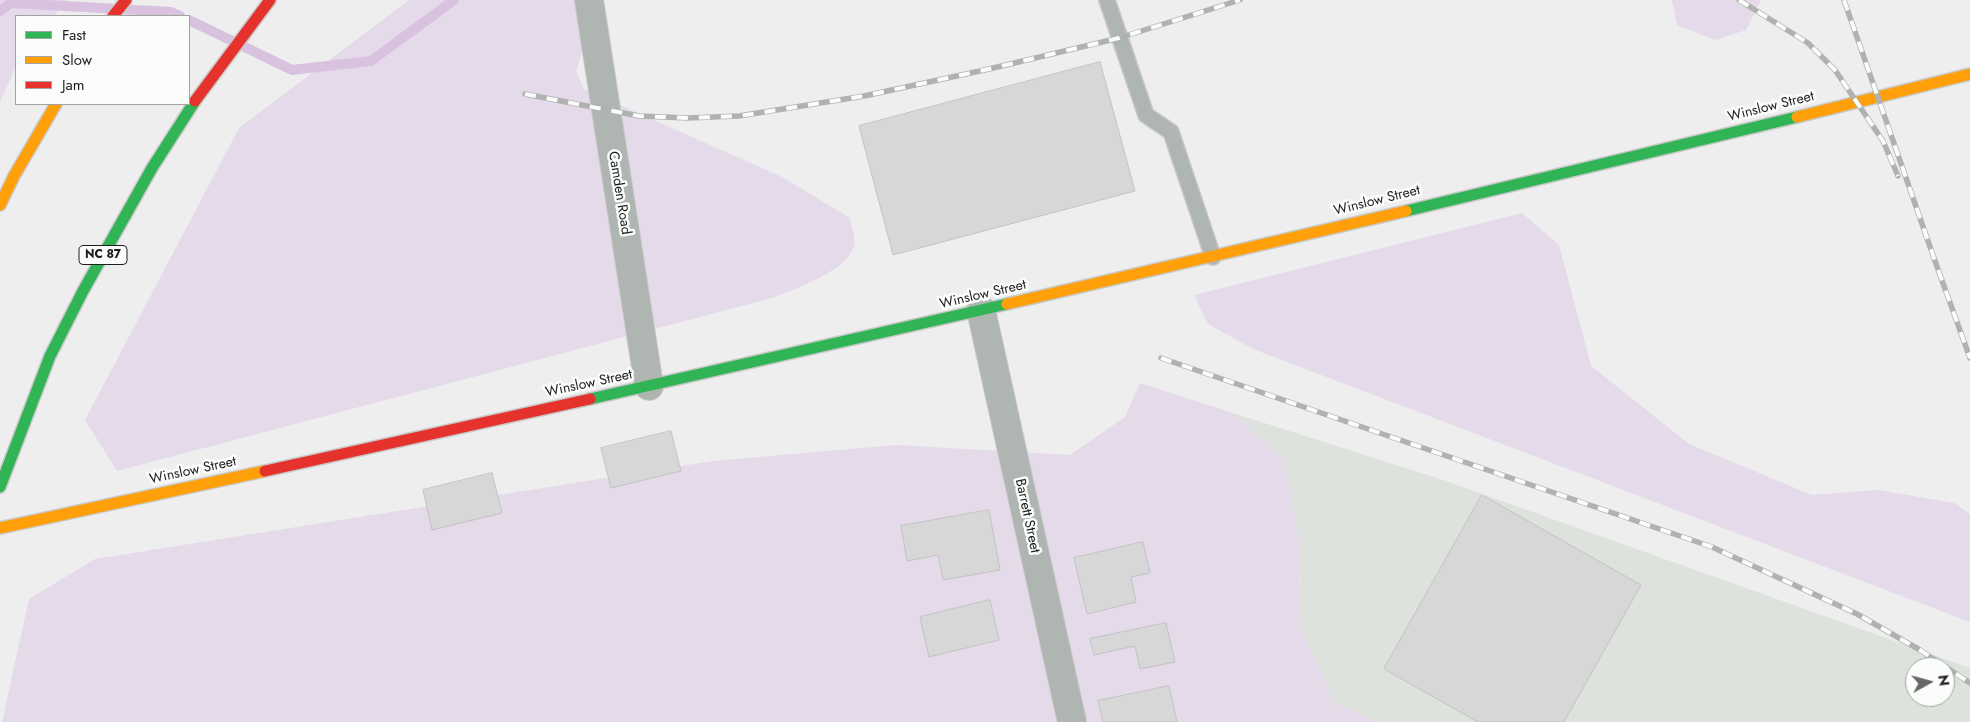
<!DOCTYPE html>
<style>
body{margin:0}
#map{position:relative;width:1970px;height:722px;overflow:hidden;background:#edeeed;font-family:Jost,sans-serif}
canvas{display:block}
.legend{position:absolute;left:15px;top:15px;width:175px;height:90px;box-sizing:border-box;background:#fafdfa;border:1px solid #a2a4a2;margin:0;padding:6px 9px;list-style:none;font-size:15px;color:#1d1e1d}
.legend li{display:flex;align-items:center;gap:10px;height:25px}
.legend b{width:25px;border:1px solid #a2a4a2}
.north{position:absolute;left:1905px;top:657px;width:50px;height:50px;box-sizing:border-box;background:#fafdfa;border:1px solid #a2a4a2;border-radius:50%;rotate:83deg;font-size:14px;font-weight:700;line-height:20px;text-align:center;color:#1d1e1d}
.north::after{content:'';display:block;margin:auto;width:18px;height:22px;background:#666766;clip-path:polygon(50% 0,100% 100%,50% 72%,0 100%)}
</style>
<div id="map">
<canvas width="1970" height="722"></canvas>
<ul class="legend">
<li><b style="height:6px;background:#30b455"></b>Fast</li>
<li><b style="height:6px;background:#ff9f0a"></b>Slow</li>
<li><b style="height:6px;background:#e5322d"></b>Jam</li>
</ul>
<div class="north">N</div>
</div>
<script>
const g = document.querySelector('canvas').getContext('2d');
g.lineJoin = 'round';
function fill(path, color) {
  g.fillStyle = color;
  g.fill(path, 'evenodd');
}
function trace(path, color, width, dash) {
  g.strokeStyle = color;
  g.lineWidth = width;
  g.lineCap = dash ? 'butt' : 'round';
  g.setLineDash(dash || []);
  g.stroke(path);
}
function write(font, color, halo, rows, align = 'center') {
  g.font = font + ' Jost,sans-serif';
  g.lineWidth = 5;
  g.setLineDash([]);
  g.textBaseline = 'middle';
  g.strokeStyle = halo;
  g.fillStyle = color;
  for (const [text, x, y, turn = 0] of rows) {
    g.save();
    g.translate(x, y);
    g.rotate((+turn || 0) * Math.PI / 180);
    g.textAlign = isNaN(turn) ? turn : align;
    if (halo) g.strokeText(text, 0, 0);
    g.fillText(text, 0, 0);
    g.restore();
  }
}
fill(new Path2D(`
 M1233 413 1443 480 1970 668V722H1377L1335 704 1301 629 1298 533 1284 461ZM1915 667H1945V697H1915Z`), '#dde2dd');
fill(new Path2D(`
 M0 0H67L54 16H16V66L0 102Z
 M409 0H599L576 71 584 89 782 177 850 218C851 225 856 238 854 245 849 271 794 289 772 298L117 471 85 420 239 128Z
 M1672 0H1761L1746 30 1715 40 1677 25Z
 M1522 213 1559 245 1591 366 1689 444 1812 495 1878 490 1954 503 1970 514V622L1253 349 1208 324 1194 295Z
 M1140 383 1233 413 1284 461 1298 533 1301 629 1335 704 1377 722H2L29 599 95 559 713 461 896 445 1070 455 1125 417Z`), '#e5daea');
trace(new Path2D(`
 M0 11 11 3 171 12 180 16
 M189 20 292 70 371 61 454 0`), '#d9c2e0', 10);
const building = new Path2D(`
 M1100 62 1135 191 893 255 859 126Z
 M671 431 681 471 611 488 601 448Z
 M492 473 502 513 432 530 423 490Z
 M1482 495 1641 585 1564 722H1478L1384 669Z
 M989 510 1000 570 943 580 938 555 907 561 901 526Z
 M1143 542 1150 573 1131 577 1136 602 1087 614 1074 558Z
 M990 600 999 640 929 657 920 617Z
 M1166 623 1175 662 1140 669 1135 646 1094 655 1090 639Z
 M1169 686 1177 722H1103L1098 701Z`);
fill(building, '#d6d7d6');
trace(building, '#c2c3c2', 1);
const lane = new Path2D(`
 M1107 0 1146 115 1171 132 1213 257`);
const street = new Path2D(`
 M589 0 649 386
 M981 310 1072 722`);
const fast = new Path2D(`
 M1406 211 1797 117
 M590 399 1007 304
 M0 487 50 356 83 291 152 168 195 101`);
const slow = new Path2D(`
 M1797 117 1970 74
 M0 205 14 176 56 104
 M1007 304 1406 211
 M0 528 265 471`);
const jam = new Path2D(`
 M113 16 126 0
 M195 101 270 0
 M265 471 590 399`);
trace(lane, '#c8c9c8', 18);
trace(street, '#c8c9c8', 30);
trace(fast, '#c8c9c8', 14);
trace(slow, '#c8c9c8', 14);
trace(jam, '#c8c9c8', 14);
trace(lane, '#afb5b0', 15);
trace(street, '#afb5b0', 28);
trace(fast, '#30b455', 11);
trace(slow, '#ff9f0a', 11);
trace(jam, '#e5322d', 11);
const rail = new Path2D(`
 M1739 0 1808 43 1835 70 1883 141 1898 176
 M1844 0 1935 261 1970 358
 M525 94 639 116 688 118 739 116 864 96 989 69 1119 38 1240 0
 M1161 358 1712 547 1857 614 1920 650 1970 683`);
trace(rail, '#b0b2b0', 5.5);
trace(rail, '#fafdfa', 4, [11]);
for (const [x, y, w] of [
 [103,255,48]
]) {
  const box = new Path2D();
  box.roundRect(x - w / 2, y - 9.5, w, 19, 4);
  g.fillStyle = '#fafdfa';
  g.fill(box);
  trace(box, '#1d1e1d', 1);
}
write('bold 12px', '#1d1e1d', null, [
 ["NC 87",103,255]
]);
write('14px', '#1d1e1d', '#fafdfa', [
 ["Winslow Street",1771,107,-14],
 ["Camden Road",619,193,81],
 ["Winslow Street",1377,201,-14],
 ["Winslow Street",983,295,-13],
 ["Winslow Street",589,384,-12],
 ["Winslow Street",193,471,-12],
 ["Barrett Street",1027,516,78]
]);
</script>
